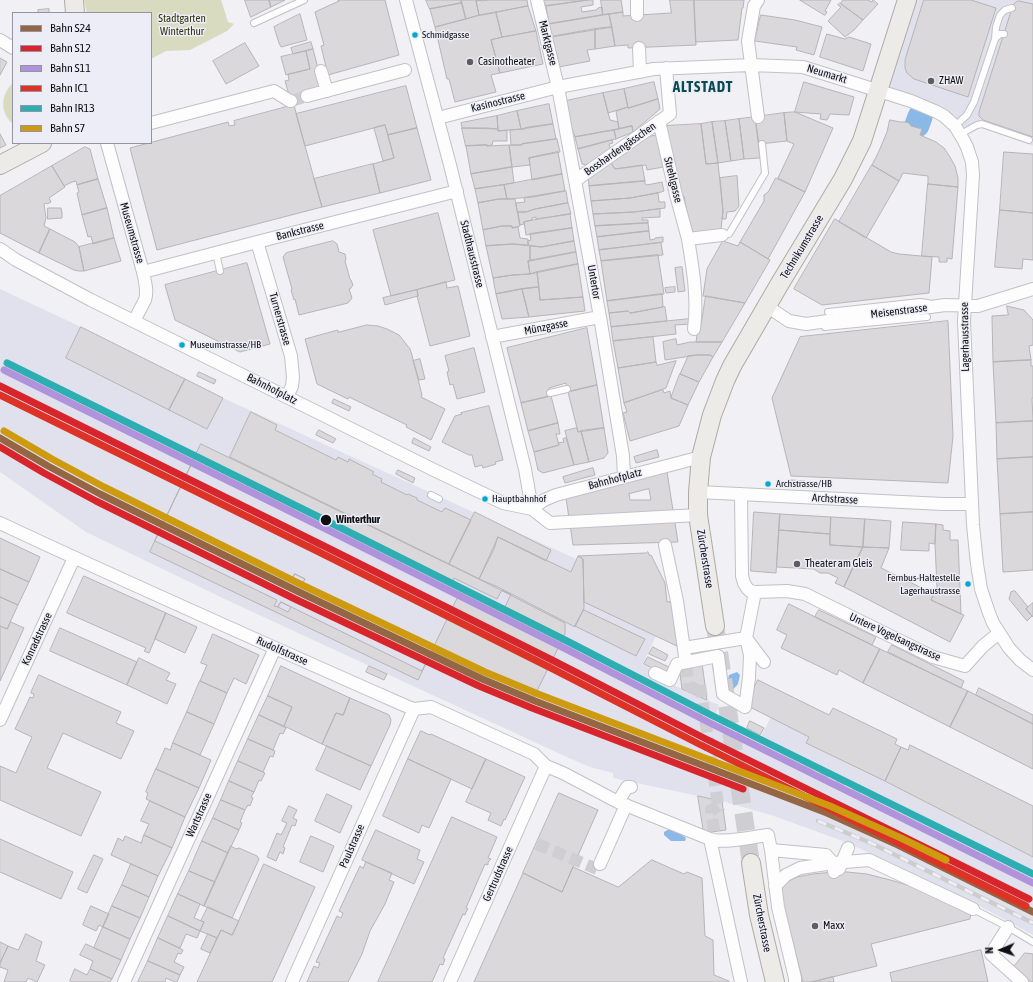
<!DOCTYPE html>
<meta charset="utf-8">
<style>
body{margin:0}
#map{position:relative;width:1033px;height:982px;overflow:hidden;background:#f0f0f5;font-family:"Asap Condensed",sans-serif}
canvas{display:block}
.legend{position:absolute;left:12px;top:12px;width:140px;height:132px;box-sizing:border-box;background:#ededf8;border:1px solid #94949c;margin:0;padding:5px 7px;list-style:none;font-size:12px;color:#0f0f12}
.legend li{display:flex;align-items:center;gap:8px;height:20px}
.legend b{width:20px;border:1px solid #94949c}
.north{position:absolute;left:981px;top:930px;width:40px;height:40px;-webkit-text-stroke:3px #ededf8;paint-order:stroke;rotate:268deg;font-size:11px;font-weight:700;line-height:16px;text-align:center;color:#0f0f12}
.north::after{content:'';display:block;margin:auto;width:14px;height:18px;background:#0f0f12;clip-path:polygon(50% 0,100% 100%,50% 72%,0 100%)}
</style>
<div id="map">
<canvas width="1033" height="982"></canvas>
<ul class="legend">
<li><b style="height:5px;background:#946644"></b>Bahn S24</li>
<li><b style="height:5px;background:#d8242b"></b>Bahn S12</li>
<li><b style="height:5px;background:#b093db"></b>Bahn S11</li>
<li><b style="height:5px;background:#dd3327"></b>Bahn IC1</li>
<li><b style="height:5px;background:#2caeb3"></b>Bahn IR13</li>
<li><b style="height:5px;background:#ce9b10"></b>Bahn S7</li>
</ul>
<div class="north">N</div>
</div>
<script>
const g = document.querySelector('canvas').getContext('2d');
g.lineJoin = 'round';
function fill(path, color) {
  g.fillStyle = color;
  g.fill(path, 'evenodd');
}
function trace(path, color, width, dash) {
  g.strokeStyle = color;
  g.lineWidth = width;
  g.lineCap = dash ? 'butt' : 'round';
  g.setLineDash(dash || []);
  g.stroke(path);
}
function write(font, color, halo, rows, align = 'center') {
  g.font = font + ' "Asap Condensed",sans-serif';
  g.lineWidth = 3;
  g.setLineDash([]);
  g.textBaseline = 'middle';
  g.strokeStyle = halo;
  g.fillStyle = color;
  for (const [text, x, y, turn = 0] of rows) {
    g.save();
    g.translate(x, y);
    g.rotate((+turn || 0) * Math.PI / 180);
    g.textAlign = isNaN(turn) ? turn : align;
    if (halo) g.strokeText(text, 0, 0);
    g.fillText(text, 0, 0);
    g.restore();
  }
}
fill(new Path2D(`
 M907 0H1033V146L982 128 955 126 878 91Z
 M0 289 81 327 223 398 574 558 656 636 643 664 656 671 653 676 719 705 714 720 758 742 771 717 809 737 885 781 1033 857V935L976 904 848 843 774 816 722 801 613 778V773L590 767 569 758 231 602 86 532 0 472Z`), '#e1e1ed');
fill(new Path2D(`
 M84 0H221L228 22 234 24 227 31 190 50 166 51 151 59V13H87Z
 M13 83V124C0 113 0 95 13 83Z`), '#d8dbc0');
fill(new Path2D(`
 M737 672 740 675 738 684 729 694 725 691 729 675Z
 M671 828 685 837 686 838 685 841H671L664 835V832Z`), '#8bb9e7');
trace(new Path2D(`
 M917 125 920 117`), '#8bb9e7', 25);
const building = new Path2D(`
 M245 0H269L271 7 251 17Z
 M269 0H285L271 7Z
 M338 0H385L399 55 328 75 321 46 324 45 315 12 339 1Z
 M426 0H461L462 3 430 9Z
 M461 0H482L476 1 479 15 466 19Z
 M482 0V1L489 0H527L528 6 479 15 476 1Z
 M544 0H588L546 6Z
 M588 0H593V5L581 7 582 12 596 10 598 8 602 7 603 15 549 24 546 6Z
 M601 0H621L623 12 603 15Z
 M670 0H694L696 45 628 48V45L615 46 609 14 623 12V16L671 13Z
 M694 0H744L743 8H742L738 40 696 42Z
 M800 0H831L825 11 827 12 825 15Z
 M843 0H868L872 2 873 0 878 4 863 20 841 4Z
 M924 0H971L996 8 968 97 914 79 907 73 905 68V60Z
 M1019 1 1033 4V137L983 120 979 116V112L1013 5 1016 2Z
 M462 3 466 19 435 27 430 9Z
 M840 3 863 20 854 30 845 37 828 21 841 7 838 5Z
 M528 6 536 31 502 37 496 13Z
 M49 9V13H38V10Z
 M496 13 502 37 491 40 500 73 491 75 496 92 455 102 449 79H447L435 27 476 16Z
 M300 14 307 40 281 47 279 43 274 27Z
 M609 14 612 27 551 37 549 24Z
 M761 15 795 20 822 27 814 55 796 50 797 47 755 41Z
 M612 27 615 46 595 49V29Z
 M595 29V49L587 50 590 61 559 67 557 55H554L551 37Z
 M536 31 543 64 500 73 491 40Z
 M827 34 845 39 849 37 871 44 863 71 820 57Z
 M311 42 313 49 293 54 291 48Z
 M245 43 259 66 226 84 213 61Z
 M313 49 319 72 322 88 308 100 292 105 285 81 289 80 288 74 310 69 306 51Z
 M306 51 310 69 286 75 281 57Z
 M0 58 7 62 0 75Z
 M654 82 658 99 628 108 624 89Z
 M804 82 854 97 849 115 830 114 827 120 820 119 821 114 795 112Z
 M406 86 417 128 388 135 385 125 305 146 296 114Z
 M624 89 628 107 608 113 603 93Z
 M603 93 610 120 618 122 619 129 575 137 569 120 566 101Z
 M658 99 660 109 633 132 632 126 619 129 616 111 628 107V108Z
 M549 104 553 124 521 129 517 111Z
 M294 105 305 146 322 207 157 250 130 148 228 122 229 126 235 125 234 121Z
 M517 111 521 129 498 131 497 116Z
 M795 112 833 128 805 192 778 178 794 144 787 141 784 113Z
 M784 113 787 141 759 144 755 117Z
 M497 116 498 129 462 128 461 123Z
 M755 117 760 158 744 159 739 119Z
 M739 119 744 159 731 161 725 121Z
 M890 120 900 122H906L909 123 911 126 922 129 920 135 936 142 944 148 950 157 955 166 958 178V187L928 184V176L903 173 899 181 872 165 879 151 887 132Z
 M725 121 731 161 718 163 712 122Z
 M712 122 718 163 706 164 701 124Z
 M553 124 556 139 522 144V145H511L510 130 525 129V128Z
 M701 124 706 164 718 163 723 211 721 229 693 233 688 217 684 196H680L665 126Z
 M385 125 394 158 383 161 374 128Z
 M632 126 633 132 616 139 614 130Z
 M417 128 431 180 380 193 373 164 394 158 388 135Z
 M462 128H487L498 129V131L507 130V141H493L492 145 487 146V145L466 146Z
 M614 130 616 139 578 149 575 137Z
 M0 134 6 145 0 148Z
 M658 135 663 167 647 170 646 165 615 169 609 160 642 138Z
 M557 139 560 152 529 158 530 165 512 167 509 145H522V144Z
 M612 140 613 143 609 144 611 150 586 165 582 164 578 149Z
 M487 145V146L509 145 512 167 471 174 466 146Z
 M85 147 90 149 98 179 77 185 76 181 72 182 64 186 52 166Z
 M558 152 562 174 532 180 529 158Z
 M1004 152 1033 154V213L1000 210Z
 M609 160 615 169 642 165 645 181 589 186 588 175Z
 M373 164 380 193 322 207 314 179Z
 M872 165 899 181 866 238 839 222Z
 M52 166 65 187 49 198 51 202 47 204 46 203 44 204 46 218 44 226 50 229 39 253 0 233V196Z
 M512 167 514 183 475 189 471 174Z
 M562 174 565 191 533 197 507 199 504 185Z
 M737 176 739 206 735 211 727 212 726 219H722L723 211 720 178Z
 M776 178 805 192 768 259 740 242 764 201V195L768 192Z
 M98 179 107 208 82 215 77 193 79 192 77 185Z
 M645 181V184L647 185 662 182 664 191 658 193 630 198 591 201 589 186Z
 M928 184 958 187 952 259 947 258V262H939V257L922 256Z
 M504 185 507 199H499L478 203 475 189Z
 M566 191 568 203 535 209 526 212H517L516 203 525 202 524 198Z
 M658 193 659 202H665V208L634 212 593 214 591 201 630 198Z
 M499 199H515L520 226 512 228V226H502L483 230 478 203Z
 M568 203 571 214 536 219V217L532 218V220L524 222V224L520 225 518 212H526L535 209Z
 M48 208H61L62 213V218L48 219Z
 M107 208 114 238 93 244 91 236 88 237 82 215Z
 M660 209V217L642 218V220H648V223L595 226 593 214 634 212Z
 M1000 210 1033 213V260L1023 259 1022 269 995 267Z
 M438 213 455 280 391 296 373 230Z
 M570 214 572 228 526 235 524 222Z
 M835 219 891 252 899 254 932 257 929 293 822 305 794 289Z
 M648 223 649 231 597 237 595 226Z
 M502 226H512V228L518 227 520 238 528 239V245L513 244 486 246 483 230Z
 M572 228 574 241 541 247 528 245V241L531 240 530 234Z
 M50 229 75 242 79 247 84 271H79L74 270 39 253Z
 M649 231 650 240 655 239V238L663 237V242L599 250 597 237Z
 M114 238 121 261 84 271 79 247Z
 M333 241 337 244 339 252 345 254 346 259 345 261 350 279 351 280 353 285 350 289H349L352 298 348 303 299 315 295 299 294 300 291 290 292 289 283 257 286 253Z
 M574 241 576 252 530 261V246L541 247Z
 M723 241 738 246 740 242 770 260 745 303 703 296 707 269Z
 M661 243 663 255 601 261 599 250Z
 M513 244 530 246V261H528L530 274 513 275 493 278 486 246Z
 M576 252 578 264 530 274 528 261Z
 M658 255 664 294 607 301 601 261Z
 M247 263 270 344 240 352 175 320 165 285Z
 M578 264 583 297 540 300 537 272Z
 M682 267 685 291 678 292 675 268Z
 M537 272 539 287 522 289 496 294 493 278 513 275 530 274Z
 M446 282 447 288 458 286 470 336 430 346 417 296H418L417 290Z
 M539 287 540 300 583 297 585 311 529 317 522 289Z
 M675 287V292L666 293 665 288Z
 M522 289 529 317 502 319 496 294Z
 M417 290 418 296 385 305 383 298Z
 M662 294 663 307 630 313 628 311 609 313 607 301Z
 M706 296 745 303 722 342H696L698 328H700Z
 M1007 306 1024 310 1033 320V345L1029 346 1031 360 993 362 992 316 1008 315Z
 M665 307 667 321 611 327 609 313 628 311 630 313Z
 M690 319V324L675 325 676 334 613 341 611 327Z
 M948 321 953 436 948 483 791 476 772 398 800 337Z
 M367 325 378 326 387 329 399 335 403 340 410 349 412 355 422 395 421 397 445 409 431 440 406 427 407 425 349 397 348 399 317 384 305 339 338 330V332Z
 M81 327 185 379 169 410 66 358Z
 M587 328 597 385 568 392 566 383 549 388 551 396 521 403 507 348Z
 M653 337 656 362 618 368 613 341Z
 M676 339 677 345 690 342H722L713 357 710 355H698L665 360 663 342Z
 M474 348 485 392 457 399 453 384 450 385 447 372 449 371 445 356Z
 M698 355H710L713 357 699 382 680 374 688 356Z
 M420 359 425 379 419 380 413 361Z
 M1031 360V366H1033V398H1032L1033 421 996 423 993 362Z
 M676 361 666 388 624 403 618 368 656 362 657 365Z
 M199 372 216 380 214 384 197 376Z
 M680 374 699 382 688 405 671 398Z
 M185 379 223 398 207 429 169 410Z
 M597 385 604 428 578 432 568 392Z
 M663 390 664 393 670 391 671 398 688 405 679 426 630 441 623 413 627 412 624 403Z
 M551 396 558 423 528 431 521 403Z
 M334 399 351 407 349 411 332 403Z
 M489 406 503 460 495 462 496 464 483 468 482 465 475 467 472 455H469L442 442 455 416 462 414 461 413Z
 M251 412 277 425 275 430 336 460 338 457 348 462 349 459 374 472 372 474 382 479 381 482 407 495 408 494 417 498V500L442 512 445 508 471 520 449 564 230 457Z
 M1033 421V457L997 459 996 423Z
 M558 423 560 434H556L559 445 534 452 528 431Z
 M577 428 578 432 581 431 589 462 574 465 565 431Z
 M604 428 608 453 604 458 589 462 581 431Z
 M319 430 336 439 333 443 316 435Z
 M414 438 431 447 429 451 412 443Z
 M566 438 574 465 543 473 538 470 534 452 559 445 558 443 564 442 563 439Z
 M201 444 479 579 565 623V634L533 699 432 651 418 680 150 552ZM310 543 320 548 318 553 307 548ZM295 574 305 579 302 584 292 580ZM281 602 291 607 288 612 278 607Z
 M657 450 659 457 636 463 634 457Z
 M1033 457V512L1000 514 997 459Z
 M195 458 248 484 245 490 291 512 294 506 357 537 354 543 399 566 401 560 451 585 454 578 497 599 502 590 511 594 504 609 462 588 422 671 281 602 278 607 274 606 277 600 155 541ZM310 543 320 548 318 553 307 548ZM295 574 305 579 302 584 292 580Z
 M593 468 595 475 565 483 563 477Z
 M398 470 415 478 413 483 396 474Z
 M667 472 678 542 573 545 566 498Z
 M791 480 805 481V486L790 485Z
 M649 489 651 500H630L629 494Z
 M475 512 551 550 546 561 498 537 479 579 449 564Z
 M754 512 780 514 776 573 751 571Z
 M1033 512V570L1003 572 1000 514Z
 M780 514 831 517 830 534 779 530Z
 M831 517 865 519 863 547 830 545Z
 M865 519 891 521 889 548 863 547Z
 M903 522 936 524 935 544 929 543V551L901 550Z
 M936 524 943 525V530L950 531V540H958L961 614 931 600 937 587 935 544Z
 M779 530 830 534V545L863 547 844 587 835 583 838 578 828 573H820L814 569 777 567Z
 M498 537 571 572 578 556 583 559 584 608 575 627 498 587 479 579 494 549Z
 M0 538 40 557 29 582 0 569Z
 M863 547 889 548 881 568 934 594 931 600 964 615 950 642 844 587Z
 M648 552 650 556 651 555 665 583 667 602 675 601 679 647 584 602 583 559 578 556 646 553Z
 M0 569 29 582 18 605 0 597Z
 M84 576 166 613 149 653 144 651 146 648 67 613Z
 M1015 591 1028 607 1026 609 1032 616 1027 621 1009 599 1011 592Z
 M0 597 18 605 7 629 0 626Z
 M1033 603V617L1026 609Z
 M789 604 880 649 863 683 839 670 837 675 781 648 787 635 777 630Z
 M584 610 645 639 636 656 575 626Z
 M819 610 876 637 872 645 815 617Z
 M166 613 197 627 185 653 155 639Z
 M11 622 24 628 0 681V626L7 629Z
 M60 628 137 662 127 685 50 651Z
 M213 634 259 655 246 684 234 678 227 693 200 681 207 665 201 663Z
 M892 645 964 681 961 688 888 652Z
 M653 647 668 655 665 661 649 654Z
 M880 649 968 691 950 727 863 683Z
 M648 657 673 669 669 676 644 664Z
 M139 658 170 673 166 680 176 684 167 704 127 685Z
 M702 663 707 700 682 689 679 666Z
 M281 666 350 698 343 715 336 713 322 744 284 726 292 707 268 696Z
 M369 666 387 674 384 680 366 672Z
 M39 675 121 712 116 723 134 731 121 759 63 733 47 768 101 792 81 836 0 800V766L16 773 32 737 15 729 30 697 33 698 34 694 31 693Z
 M758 680 829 715 833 708 897 739 895 744 901 747 885 781 806 743 809 737 746 705Z
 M200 681 227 693 214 724 187 712Z
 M979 688 1033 715V724L976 695Z
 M968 691 1033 724V769L950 727Z
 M268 696 292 707 284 726 259 715Z
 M350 698 387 714 389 715 391 720 390 725 371 766 322 744 336 713 343 715Z
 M187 712 214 724 200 755 173 743Z
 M259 715 286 728 283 734 280 733 273 750 248 739Z
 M750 721 764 728 760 735 747 728Z
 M421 731 430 735 431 734 486 759 472 789 408 759Z
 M248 739 275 751 273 757 270 756 263 772 238 761Z
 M173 743 211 760 199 788 156 769 165 748 170 750Z
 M910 745 1033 806V857L885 781 901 747 908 750Z
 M327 746 371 766 360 790 316 770Z
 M408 759 451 779 429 828 422 825 419 833 383 816Z
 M486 759 525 777 505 820 504 819 501 826 488 820 491 813 466 802Z
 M238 761 265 773 261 781 259 780 254 792 229 781Z
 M156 769 199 788 185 817 146 799 148 793 146 792Z
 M229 781 254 792 251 797 253 798 250 806 248 805 245 810 221 800Z
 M559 793 598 810 562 892 523 873Z
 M327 794 352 806 340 833 315 821Z
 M698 796 722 801 726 830 704 833Z
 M221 800 245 810 240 822 242 823 239 830 213 818Z
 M150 801 185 817 172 848 144 835 149 824 141 821Z
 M289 806 297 810 293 818 297 820 295 826 292 825 283 847 285 848 283 854 280 852 276 861 267 857 277 833 281 835 287 823 282 821Z
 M452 817 497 837 488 858 491 859 488 862V865L485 864 466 908 468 909 466 912 465 915 463 914 443 958 445 959 443 965 440 964 432 982H378Z
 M213 818 239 830 228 853 202 841Z
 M376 830 420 850 417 859 424 862 414 884 362 860Z
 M144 835 172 848 158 876 111 855 118 838 123 841 125 836 141 843Z
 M311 836 334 846 323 872 300 862Z
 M0 839 73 872 61 899 0 872Z
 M202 841 228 853 215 882 189 871Z
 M231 846 236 849 239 848 257 856 259 859 232 918 204 906Z
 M94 855 103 859 87 893 78 889Z
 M652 860 684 874 687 872 702 878 705 936 713 940 714 975 729 981V982H474L523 873 562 892 573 867 618 887Z
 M366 862 392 873 389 880 394 882 385 904 370 931 362 954 348 982H307L314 966 318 968 320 963 316 962 337 916 341 918 342 916 343 913 339 911 360 866 363 868Z
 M131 864 158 876 149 897 122 885Z
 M264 864 315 887 272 982H197L221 930 232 935Z
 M189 871 215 882 204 906 178 894Z
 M834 872H847L867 874 894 881 917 888 971 912 970 919 871 944 877 966 812 982H803L780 892 782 887 789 881 797 877 813 874Z
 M122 885 149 897 140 918 112 906Z
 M178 894 200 904 194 918 204 922 200 931 168 916Z
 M91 906 109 914 103 927 99 925 96 931 83 925Z
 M112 906 140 918 130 939 103 927Z
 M208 907 239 921 232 935 221 930 217 938 200 931 204 922 201 921Z
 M168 916 200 931 197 938 186 934 180 948 158 938Z
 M103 927 130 939 121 960 94 948Z
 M26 934 42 942 36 961 45 965 37 982 28 978 26 982H4L8 970 0 967V963L8 946 18 950Z
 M208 934 217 938 210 953 201 949Z
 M158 938 183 950 181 954 178 953 174 962 184 967 180 975 148 961Z
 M0 942 8 946 0 963Z
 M86 944 121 960 112 979 90 969 93 961 80 955Z
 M981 950 988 982H892L890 973Z
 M1025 953 1033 954V982H1031L1013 968Z
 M148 961 180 975 177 982H175L166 978 165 982H138Z
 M75 969 87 975 90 969 112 979 110 982H72L70 981Z
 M833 977 834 982H812Z`);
fill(building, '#dad8db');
trace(building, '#b6b4b6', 1);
trace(new Path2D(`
 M291 101 307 96
 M686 665 689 686 701 692
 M700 685 719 811
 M714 831 711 810 718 806
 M537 844 597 869`), '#ceced3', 12, [12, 6]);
trace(new Path2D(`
 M715 626 751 863`), '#ceced3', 18, [18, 9]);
const lane = new Path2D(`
 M254 23 304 0
 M995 39 1000 34H1004
 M955 126 967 115 974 102 995 39 996 27 1000 15 1005 10 1012 8
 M961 134 977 125 982 124 1029 140
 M722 235 729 234 765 173 762 144
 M216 253 220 271
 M828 312 920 302 928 303
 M825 327 927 317
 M550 393 567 389
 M431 495 439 499
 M973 909 1008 927 1033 942`);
const street = new Path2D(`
 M406 0 450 165 525 469 532 509
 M537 0 558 87 600 317 623 456 624 477
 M637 0V15
 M758 0 754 6 748 41 758 117
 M0 40 13 48
 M639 48 640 72
 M321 71 327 91
 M307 96 405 70
 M438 118 558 87 654 69 751 65 803 67 911 101 937 112 944 116 955 126 964 141 967 147 972 162 973 175 964 321 973 525 977 564 981 589 989 613 993 623 1009 648 1020 660 1033 670
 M659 121 676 195 688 239 722 235
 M151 123 274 91 290 101H291
 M107 143 143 272C145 282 148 291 145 300L134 321
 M576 180 670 114 666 68
 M688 239C693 269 698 299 694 329
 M257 242 291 356 293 377 292 386 287 397
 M0 249 16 260 91 300 434 470 503 503 532 509 550 523 698 515
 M143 272 257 242 457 191
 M768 307 789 321 806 324 945 305 978 306 1033 289
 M492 337 600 317
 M698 492 943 504H972
 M741 494 742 576 744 583 747 588 750 591 755 592 787 591 805 594 933 657 965 666 983 646 999 633
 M532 509 544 500 556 495 701 457
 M0 523C134 586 270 646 406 706L414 709 431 707 534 754 546 766 563 773 618 802 710 839C724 844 752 837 768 835L771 850 826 855 833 863 869 860 973 909
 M665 545 677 601 685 656
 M755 592 746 638 764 662
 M655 673 670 680 677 664 718 656 723 694 745 707 749 678 750 655 746 638 684 648
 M0 720 74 558
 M618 802 627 787H631
 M710 839 741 982
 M771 850 778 907 795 978V982
 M600 864 626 805
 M839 869 848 848
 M775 886 786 875 800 868 833 863 834 872
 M1008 927 991 954 1022 982
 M124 982 275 648
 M292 982 414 709
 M450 982 546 766`);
const primary = new Path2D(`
 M74 0 75 13
 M0 165 42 143
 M715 626 698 515V492L701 457 712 415 725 381 732 366 779 285 843 179 862 141 907 0
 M751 863 759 915 775 982`);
trace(lane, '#c1c1c6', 8);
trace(street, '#c1c1c6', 14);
trace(primary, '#afaba4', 20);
trace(lane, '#fdfdfe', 6);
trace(street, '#fdfdfe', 12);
trace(primary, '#edebe7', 18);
const rail = new Path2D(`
 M746 740 814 772 910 813 1033 873
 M818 821 871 843 1033 923`);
trace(rail, '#cdcdce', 4.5);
trace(rail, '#ededf8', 3, [9]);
trace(new Path2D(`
 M0 438 48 466 100 494 299 592 482 679 535 701 827 813 898 845 1033 912`), '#946644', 7);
trace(new Path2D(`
 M0 386 322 545 554 661 702 737 1029 899
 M0 447 44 473 96 501 295 599 479 686 532 708 743 789`), '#d8242b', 7);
trace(new Path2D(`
 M4 370 330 531 562 647 710 723 1033 883`), '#b093db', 7);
trace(new Path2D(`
 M0 395 319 552 551 668 699 744 1026 906`), '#dd3327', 7);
trace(new Path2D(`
 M7 363 333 524 565 640 713 716 1033 874`), '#2caeb3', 7);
trace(new Path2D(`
 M4 431 52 459 104 487 302 585 485 672 538 694 830 806 901 838 946 860`), '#ce9b10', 7);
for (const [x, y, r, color] of [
 [415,35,3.5,"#00a9ce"],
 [470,62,4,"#5e5e61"],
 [931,81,4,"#5e5e61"],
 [182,345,3.5,"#00a9ce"],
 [768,484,3.5,"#00a9ce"],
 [485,499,3.5,"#00a9ce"],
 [326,520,6,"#0f0f12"],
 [797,564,4,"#5e5e61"],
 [968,584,3.5,"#00a9ce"],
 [815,926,4,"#5e5e61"]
]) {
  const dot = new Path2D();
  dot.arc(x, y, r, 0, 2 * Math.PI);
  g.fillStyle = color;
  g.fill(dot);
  trace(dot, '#ededf8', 1.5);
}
write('10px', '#0f0f12', '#ededf8', [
 ["Schmidgasse",422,35],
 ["Museumstrasse/HB",190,345],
 ["Archstrasse/HB",776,484],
 ["Hauptbahnhof",492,499],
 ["Fernbus-Haltestelle",960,578,"right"],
 ["Lagerhaustrasse",960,591,"right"]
], 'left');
write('11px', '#31330c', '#ededf8', [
 ["Stadtgarten",182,19],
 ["Winterthur",182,32]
]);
write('11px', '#0f0f12', '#ededf8', [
 ["Marktgasse",548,43,76],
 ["Neumarkt",827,74,17],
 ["Kasinostrasse",498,102,-14],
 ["Bosshardengässchen",620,149,-35],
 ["Strehlgasse",673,180,76],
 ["Bankstrasse",300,231,-14],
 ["Museumstrasse",132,233,74],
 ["Technikumstrasse",802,247,-59],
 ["Stadthausstrasse",472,254,76],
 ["Untertor",594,282,80],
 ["Meisenstrasse",899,311,-7],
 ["Turnerstrasse",280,319,74],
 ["Münzgasse",546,327,-11],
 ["Lagerhausstrasse",965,337,-91],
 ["Bahnhofplatz",272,389,27],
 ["Bahnhofplatz",615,479,-15],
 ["Archstrasse",835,499,3],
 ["Zürcherstrasse",705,559,81],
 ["Untere Vogelsangstrasse",895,637,25],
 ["Konradstrasse",37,639,-65],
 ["Rudolfstrasse",282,651,24],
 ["Wartstrasse",199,815,-66],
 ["Paulstrasse",352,846,-66],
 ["Gertrudstrasse",498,874,-66],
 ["Zürcherstrasse",762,923,79]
]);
write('11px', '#0f0f12', '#ededf8', [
 ["Casinotheater",478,62],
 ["ZHAW",939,81],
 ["Theater am Gleis",805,564],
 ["Maxx",823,926]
], 'left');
write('bold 11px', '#0f0f12', '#ededf8', [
 ["Winterthur",336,520]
], 'left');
g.letterSpacing = '1px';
write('bold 15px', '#094a4f', '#ededf8', [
 ["ALTSTADT",703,87]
]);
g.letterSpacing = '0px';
</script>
